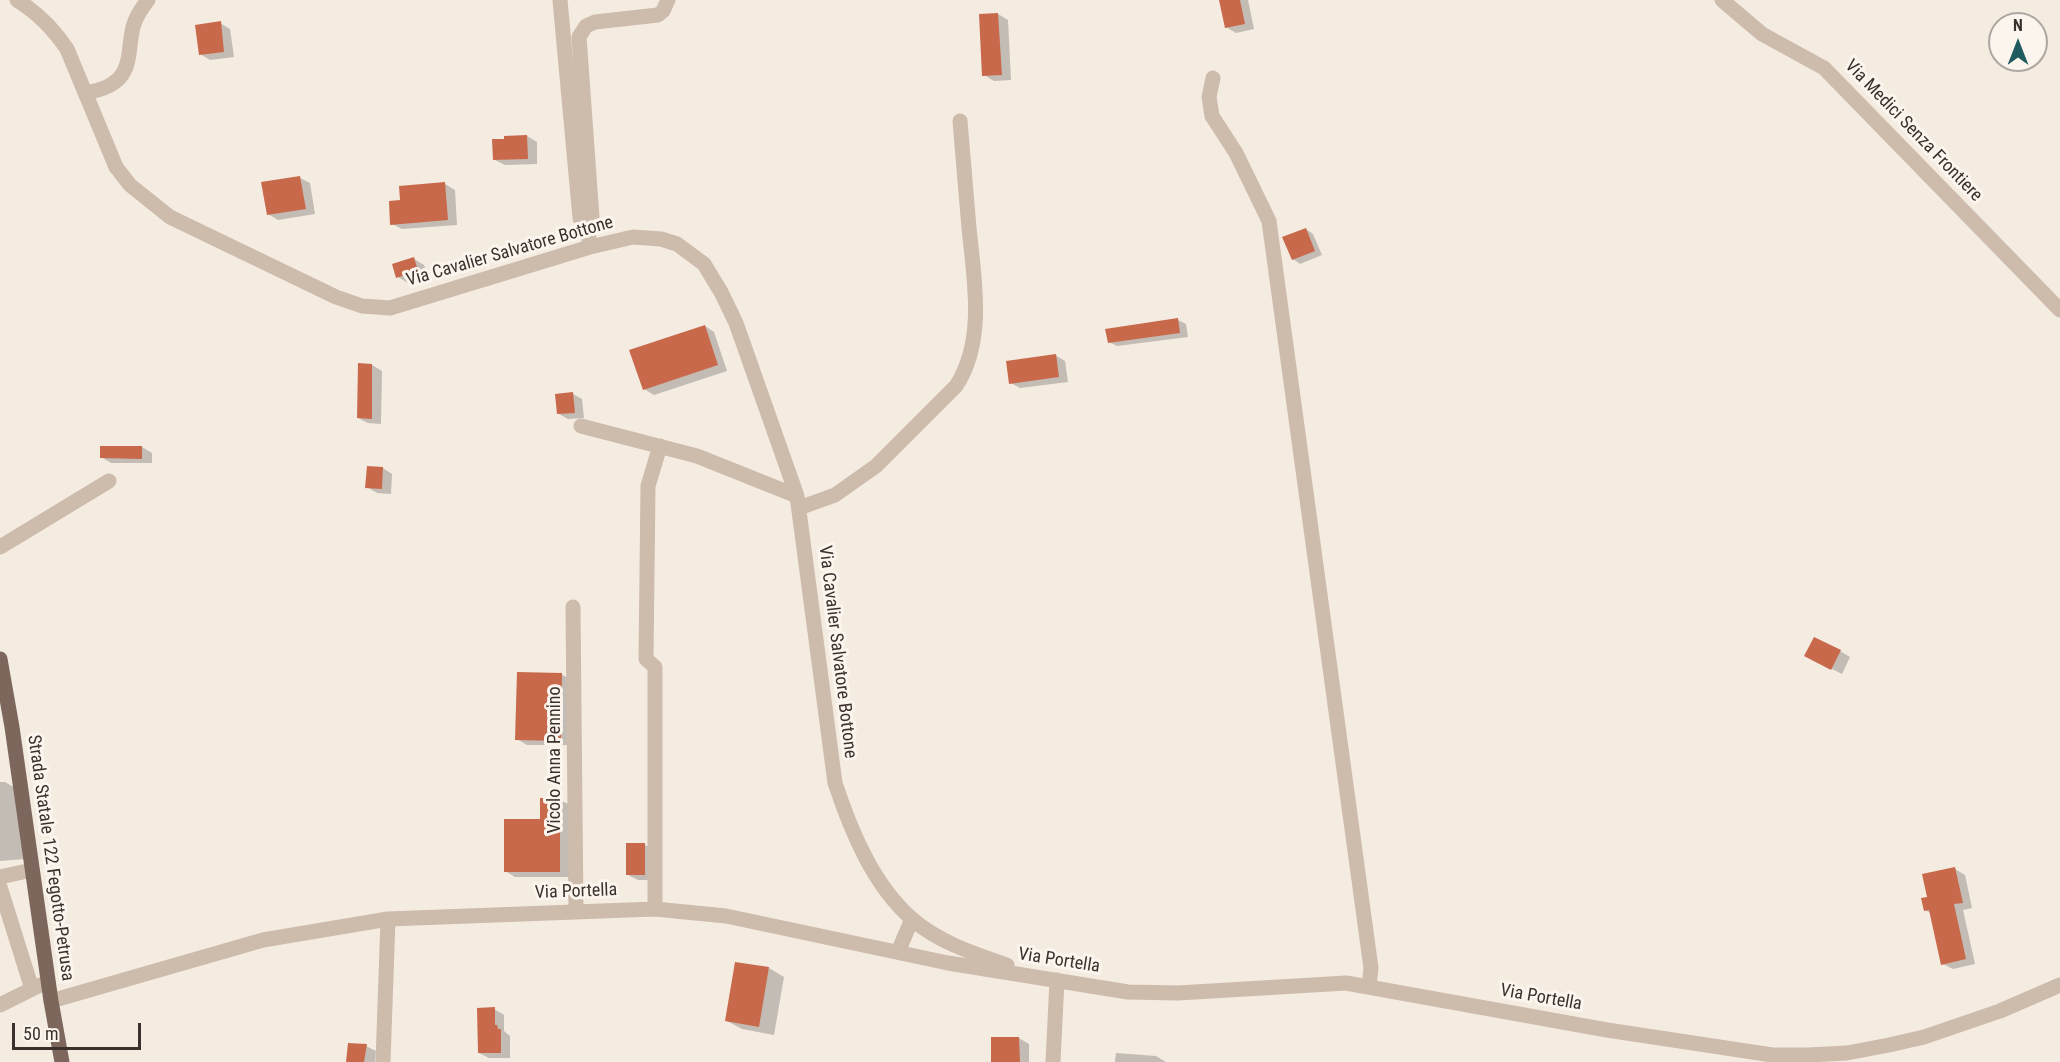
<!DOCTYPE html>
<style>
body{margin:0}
#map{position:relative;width:2060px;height:1062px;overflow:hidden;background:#f4ebe1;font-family:"Roboto Condensed",sans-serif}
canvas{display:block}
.north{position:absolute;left:1988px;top:12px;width:60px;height:60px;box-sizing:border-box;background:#fbf5ee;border:2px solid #aea6a0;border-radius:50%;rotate:0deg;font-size:16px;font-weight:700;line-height:24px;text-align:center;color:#3b302b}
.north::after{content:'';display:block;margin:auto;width:21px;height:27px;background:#1f5a5e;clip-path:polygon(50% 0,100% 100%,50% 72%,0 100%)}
.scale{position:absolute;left:12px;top:1023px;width:129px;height:27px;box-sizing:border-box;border:3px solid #3b302b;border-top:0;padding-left:8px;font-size:18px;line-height:21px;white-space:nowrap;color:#3b302b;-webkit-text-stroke:4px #fbf5ee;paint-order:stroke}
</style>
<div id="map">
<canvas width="2060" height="1062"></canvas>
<div class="north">N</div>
<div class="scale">50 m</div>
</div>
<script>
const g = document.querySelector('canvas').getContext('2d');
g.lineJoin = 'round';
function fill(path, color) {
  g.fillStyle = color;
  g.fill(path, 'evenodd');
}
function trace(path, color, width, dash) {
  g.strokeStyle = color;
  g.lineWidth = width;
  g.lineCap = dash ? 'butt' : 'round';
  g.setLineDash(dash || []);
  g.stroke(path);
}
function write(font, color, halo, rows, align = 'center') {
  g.font = font + ' "Roboto Condensed",sans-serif';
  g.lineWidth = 6;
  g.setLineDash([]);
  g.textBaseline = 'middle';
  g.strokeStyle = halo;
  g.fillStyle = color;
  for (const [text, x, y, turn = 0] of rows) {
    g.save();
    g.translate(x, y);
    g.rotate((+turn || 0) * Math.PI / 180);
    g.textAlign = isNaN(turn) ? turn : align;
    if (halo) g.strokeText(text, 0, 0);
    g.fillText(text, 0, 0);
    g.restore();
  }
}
fill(new Path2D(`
 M1220 0H1248L1254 29 1236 33 1226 27Z
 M998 14 1008 20 1011 80 994 81 984 75 980 15Z
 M220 23 230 29 234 57 210 60 200 54Z
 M527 136 537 142V164L505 165 495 160Z
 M300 178 310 183 315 214 278 220 268 214Z
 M445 184 455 190 457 225 402 229 392 224 401 202Z
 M1306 229 1313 234 1322 255 1300 264 1293 259Z
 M414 259 424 265 428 277 408 283 398 277Z
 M1178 320 1186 324 1188 337 1117 346 1109 342Z
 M705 326 714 332 727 371 654 395 644 389Z
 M1055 355 1065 361 1068 382 1020 388 1011 383Z
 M359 365H372L382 371 381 424 368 423 358 418Z
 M573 394 582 399 584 418 568 419 559 414Z
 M101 447H142L152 453V463H111L101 457Z
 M383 468 392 474 391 494 377 493 367 487Z
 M1840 651 1850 657 1842 674 1816 661Z
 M561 674 571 680 570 745H527L517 739Z
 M0 782H5L20 791 25 859 0 861Z
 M560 800 570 805V877H515L505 871 542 821Z
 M645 845 655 850V880H638L628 875Z
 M1955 869 1965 875 1972 908 1963 910 1975 964 1953 969 1943 964 1932 914 1925 910 1929 898Z
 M769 968 784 977 774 1035 742 1029 727 1021Z
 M494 1009 504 1015V1031L510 1036V1058H489L479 1053Z
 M1019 1038 1029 1044V1062H993Z
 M366 1046 376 1051 375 1062H338H348Z
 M1116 1053 1156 1056 1166 1062H1115Z`), '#0003');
fill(new Path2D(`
 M1219 0H1240L1245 24 1225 28Z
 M998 13 1002 75 982 76 979 14Z
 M221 21 224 52 199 55 195 25Z
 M527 135 528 159 493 160 492 139H504V136Z
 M300 176 306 209 267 215 261 182Z
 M445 182 448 220 390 225 389 201 400 200 399 186Z
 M1306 228 1315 251 1292 260 1282 237Z
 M414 257 418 271 396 278 392 264Z
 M1178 318 1180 333 1108 343 1105 329Z
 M705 325 718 365 643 390 629 350Z
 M1056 354 1059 377 1009 384 1006 361Z
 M358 363 372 364V419L357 418Z
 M573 392 575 413 557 414 555 394Z
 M100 446H142V459L100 458Z
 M367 466 383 467 382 489 365 488Z
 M1814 637 1841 650 1831 670 1804 656Z
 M517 672 562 673 561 741 515 740Z
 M540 798H560V872H504V819H540Z
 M626 843H645V875H626Z
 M1955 867 1963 903 1954 904 1966 959 1941 965 1929 910 1924 911 1921 898 1927 897 1922 874Z
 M735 962 769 967 759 1027 725 1021Z
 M495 1007V1025H497L498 1029H501V1053H478L477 1008Z
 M991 1037H1019L1020 1062H991Z
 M348 1043 367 1044 364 1062H346Z`), '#c8694b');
trace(new Path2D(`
 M17 0C38 13 53 28 67 49L116 167 130 185 170 217 336 297 362 306 390 308 590 247 633 237 661 239 677 244 704 264 721 292 736 323 797 496 835 783C851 831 873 885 912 919 938 942 975 954 1007 965
 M560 0 580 218 588 231
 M1722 0 1762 34 1824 68 2060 310
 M1213 78 1209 97 1212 116 1236 153 1269 221 1371 968 1369 987
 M86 93C94 91 105 89 112 84 134 71 127 44 134 24 137 14 142 8 148 0
 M590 247 588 231 592 217 579 37 586 26 595 22 658 15 663 11 668 0
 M581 426 697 456 797 496
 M799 508 835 495 876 466 956 386C986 340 974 279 969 228 966 192 963 157 960 121
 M0 547 109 481
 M573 607 576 912
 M0 877 32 870
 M0 887 32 989
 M655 909V667L646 659 648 486 660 446
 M898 952 912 919
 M51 1001 263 940 388 919 655 909 726 916 948 963 1128 992 1178 993 1346 983 1607 1030 1772 1055H1808L1847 1053 1889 1045 1924 1037 2000 1011 2060 985
 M0 1005 40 985
 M383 1062 388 919
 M1053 1062 1057 980`), '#cdbbac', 15);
trace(new Path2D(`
 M0 659 12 727 51 1001 62 1062`), '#7d675c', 15);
write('18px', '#3b302b', '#fbf5ee', [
 ["Via Medici Senza Frontiere",1913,131,46],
 ["Via Cavalier Salvatore Bottone",510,252,-16],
 ["Via Cavalier Salvatore Bottone",837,652,83],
 ["Vicolo Anna Pennino",555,760,-90],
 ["Strada Statale 122 Fegotto-Petrusa",50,858,82],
 ["Via Portella",576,892,-2],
 ["Via Portella",1059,961,9],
 ["Via Portella",1541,998,10]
]);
</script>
